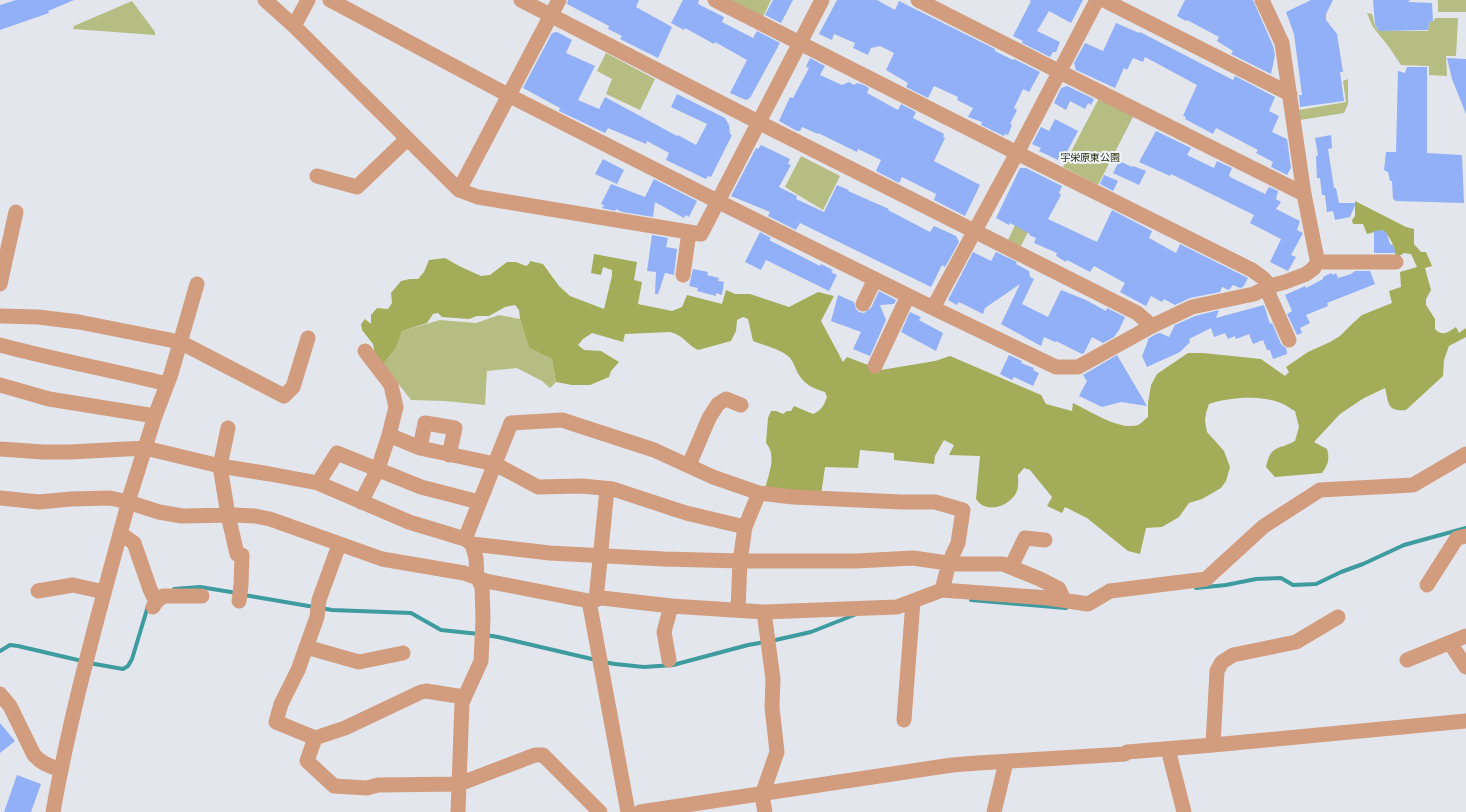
<!DOCTYPE html>
<meta charset="utf-8">
<style>
body{margin:0}
canvas{display:block;background:#e3e6ed}
</style>
<canvas width="1466" height="812"></canvas>
<script>
const g = document.querySelector('canvas').getContext('2d');
g.lineJoin = 'round';
function fill(path, color) {
  g.fillStyle = color;
  g.fill(path, 'evenodd');
}
function trace(path, color, width, dash) {
  g.strokeStyle = color;
  g.lineWidth = width;
  g.lineCap = dash ? 'butt' : 'round';
  g.setLineDash(dash || []);
  g.stroke(path);
}
function write(font, color, halo, rows, align = 'center') {
  g.font = font + ' Montserrat,"Noto Sans JP",sans-serif';
  g.lineWidth = 4;
  g.setLineDash([]);
  g.textBaseline = 'middle';
  g.strokeStyle = halo;
  g.fillStyle = color;
  for (const [text, x, y, turn = 0] of rows) {
    g.save();
    g.translate(x, y);
    g.rotate((+turn || 0) * Math.PI / 180);
    g.textAlign = isNaN(turn) ? turn : align;
    if (halo) g.strokeText(text, 0, 0);
    g.fillText(text, 0, 0);
    g.restore();
  }
}
fill(new Path2D(`
 M729 0H771L763 17Z
 M1438 0H1466V12H1438Z
 M132 1 155 32V35L73 29 74 26Z
 M1367 13 1372 14 1375 26 1379 31H1428L1429 22 1434 21 1435 18H1458L1456 56H1446L1447 76 1429 75V66L1401 65 1389 47 1373 27Z
 M606 53 655 79 640 110 606 94 612 79 597 71Z
 M1348 79V104L1344 113 1300 120 1299 110 1346 102 1343 81Z
 M1099 98 1134 115 1098 185 1063 167Z
 M801 156 840 176 823 210 785 187Z
 M1024 207 1037 214 1021 246 1008 240Z
 M499 315 520 319 529 348 552 359 556 382 550 388 542 381 517 368 487 371 485 405 445 401 411 400 383 364 396 348 402 331 440 320 476 323Z`), '#b6bd82');
fill(new Path2D(`
 M1355 201 1406 227 1414 229V244L1421 252H1426L1432 266 1425 268 1431 290 1426 299V305L1435 319V329C1443 337 1448 332 1456 327L1459 333 1466 328V337L1449 346 1444 360 1443 376 1406 410C1386 412 1389 402 1385 388L1364 398 1340 414 1314 442 1327 449C1330 459 1328 465 1322 473L1275 477 1266 467C1271 444 1279 450 1295 441L1299 427 1295 411C1291 409 1286 405 1281 403 1260 395 1230 397 1209 404L1206 413 1205 421 1207 432 1224 451 1230 467 1226 481 1221 488 1202 499 1189 503 1179 517 1162 527 1146 528 1140 554 1128 551 1087 518 1065 507 1062 513 1047 506 1052 497 1030 470 1024 468 1018 475C1018 480 1019 486 1017 491 1011 506 986 515 976 499L980 456 949 455 954 445 944 440 935 456 934 464 894 460V453L860 450 858 468 825 467 821 495 765 489C769 473 777 456 766 443L768 418 771 411H776L783 414 787 411H791L794 406 813 414C822 410 824 405 827 397L825 392C815 389 805 385 799 375 795 369 794 361 788 356 778 348 765 346 753 341L748 319 743 317 737 320 736 331 731 341 698 350C687 345 684 335 670 332L625 334 623 342 592 333 583 339 578 345 584 350 601 351 619 362 611 371 609 377 590 385H572L556 382 552 359 529 348 520 319 519 310 515 305 505 307 489 316H477L469 319 442 317 438 313 433 314 427 323 402 331 396 348 383 364 375 355 373 344 362 330 361 324 365 319 371 324V315L377 308 388 309 392 303 391 293 401 281 410 279H418L424 272 429 260 445 258 459 266 481 276 490 275 507 262H516L526 266 529 264 530 261 543 264 559 286 570 296 604 309 612 276V270L603 267 601 275 591 273 594 254 637 262 634 280 642 282 638 304 672 311 682 307 687 295 722 304 726 290 735 294H750L789 307 818 292 834 296 821 321 843 362 847 357 881 370 935 361 950 356 1041 395 1046 404 1072 411 1073 403C1090 411 1120 431 1138 425 1142 423 1145 419 1148 417V403L1151 385 1157 374 1188 353H1203L1261 359 1285 376 1289 372 1286 367 1308 352 1330 342 1340 336 1352 324 1362 315 1392 303 1389 291 1401 287 1400 272 1417 267 1411 254 1404 253 1396 258C1394 246 1392 239 1383 230L1367 234 1363 224H1353L1352 220 1355 216Z`), '#a3ac58');
trace(new Path2D(`
 M1196 588 1226 585 1256 579 1281 578 1293 585 1316 584 1341 572 1363 564 1404 545 1466 528
 M174 589 200 587 237 593
 M244 595 332 610 411 613 441 630 479 634
 M971 600 1066 608
 M486 635 498 637 596 660
 M771 641 811 632 854 615
 M0 651 10 645 18 646 82 661
 M603 662 615 664 644 667 673 665 748 645 765 642
 M89 663 123 669 128 666 132 659 148 606`), '#3e9b9e', 4);
fill(new Path2D(`
 M16 0H74L48 11 49 13 0 30V5Z
 M568 0H639L636 7 672 27 658 58 620 39 622 36 608 29 609 26 567 4Z
 M683 0H699L698 4 724 17 722 22 753 38 757 31 780 43 750 98 746 100 730 93 747 60 715 42 714 44 685 28 684 30 671 23Z
 M773 0H793L781 23 765 15Z
 M837 0H877L895 10 899 1 995 49V51L1013 60 1014 59 1040 72 1029 92 1023 89 1014 108 1017 110 1010 124 1012 125 1008 135 1005 134 1004 136 981 125 982 122 968 117 973 108 957 100 958 97 934 86 928 98 906 87 908 83 886 70 894 53 880 46 871 48 868 55 853 48 855 43 834 34 832 40 819 34Z
 M1029 0H1083L1071 23 1049 11 1037 31 1060 42 1056 52H1053L1050 57 1022 43 1023 41 1013 36 1031 1Z
 M1185 0H1253L1273 46 1275 55 1271 74 1231 54 1233 51 1217 41 1219 37 1187 20 1186 21 1177 16Z
 M1311 0H1333L1326 14V20L1337 34 1343 72H1340L1344 101 1300 107 1299 95H1302L1294 34 1286 12Z
 M1373 0H1410L1408 2 1432 3 1433 21 1429 22 1428 30 1379 31 1375 25Z
 M1116 23 1139 33 1140 32 1233 80 1235 76 1275 97 1269 111 1279 116 1272 132 1287 139 1291 168 1287 175 1271 167 1273 162 1256 153 1258 150 1216 128 1213 134 1185 119 1186 117 1183 116 1197 85 1145 57 1143 62 1133 58 1127 70 1124 68 1115 88 1076 70 1074 63 1085 43 1103 51Z
 M557 32 572 40 566 53 595 66 578 100 599 109 605 97 677 136 678 135 696 145 707 124 671 107 677 94 725 118 729 125 730 134 732 135 711 177 708 176 706 179 666 160 669 153 647 141 646 144 608 128 605 133 559 111 560 108 523 88 552 33Z
 M810 58 825 66 820 75 842 85 849 82 854 85 857 83 864 85 869 88 867 93 898 110 901 104 916 112 913 118 944 134 943 137 945 138 934 161 980 185 965 216 934 200 936 194 902 177 899 183 876 171 881 160 858 149 857 152 818 133V134L802 127 800 131H797L779 121 790 97 793 98 809 68 806 67Z
 M1447 58 1466 59V114L1452 79Z
 M1407 67H1427V153L1462 155 1464 203 1396 201 1393 199 1392 181H1390L1388 172 1384 170 1386 152H1396L1398 71 1405 73Z
 M1067 86 1094 99 1091 105 1088 103 1085 109 1070 101 1066 110 1054 103 1061 88Z
 M1055 119 1078 131 1063 159 1059 157 1058 160 1039 151 1041 148 1032 144 1041 127 1049 131Z
 M1156 131 1191 148 1187 155 1214 168 1217 161 1232 168 1229 175 1230 177 1265 194 1269 187 1278 191 1276 199 1281 202 1276 209 1300 221 1297 230 1303 233 1291 255 1296 257 1288 271 1270 262 1281 239 1250 223 1254 215 1171 174 1170 176 1139 162Z
 M1331 135 1332 148 1328 149 1334 188H1336L1339 203H1356L1350 217 1335 220 1333 211 1327 212 1325 195H1322L1320 178H1317L1316 156 1318 155 1315 138Z
 M761 145 790 159 788 164 791 165 779 187 797 196 796 199 824 212 837 185 849 190 848 191 889 209 888 210 930 232 934 226 956 236 959 242 945 267 942 265 931 287 800 223 796 230 768 216 770 212 731 196 756 148 758 149Z
 M603 159 624 170 617 184 595 174Z
 M1119 161 1132 167 1133 166 1146 171 1139 185 1113 173Z
 M1020 168H1026L1062 186 1059 193 1061 195 1048 219 1097 242 1112 210 1152 231 1149 238 1176 253 1180 244 1248 278 1243 287 1240 288 1233 285 1229 290 1222 287 1220 292 1190 298 1175 305 1164 299 1162 302 1151 296 1146 306 1120 292 1125 283 1094 266 1090 272 1067 260 1066 262 1056 256 1057 253 1034 243 1036 238 1029 235 1030 234 1010 223 1009 225 996 218Z
 M1104 175 1118 181 1113 191 1100 184Z
 M654 179 697 201 689 217 686 215 684 218 655 202 653 217 622 212 616 209 615 211 602 208 604 205 601 204 611 184 645 197Z
 M1383 230 1387 234 1390 244 1394 246 1395 253H1374V231Z
 M760 232 771 238 769 240 820 266 821 264 833 270 831 272 837 275 829 291 766 260 761 270 745 262Z
 M652 235 668 238 666 247 677 249 674 275 665 273 658 294H655L656 272 647 271Z
 M973 252 991 261 996 252 1017 262 1016 264 1029 271 1030 277 1034 279 1022 304 1048 317 1061 290 1086 300 1106 311 1107 308 1125 317 1119 330 1114 337 1103 343 1092 337 1084 353 1082 354 1056 341 1055 342 1044 337 1041 346 1001 324 1020 284 985 308 983 314 959 302 957 305 948 300Z
 M693 269 708 272 707 275 719 278 718 281 724 282 722 295 716 293V296L697 291 698 288 689 286Z
 M1355 271H1370L1375 284 1327 303 1328 306 1306 315 1310 323 1300 328 1302 333 1297 335 1287 314 1292 311 1285 295 1305 286 1306 288 1323 279V277L1331 273 1333 275 1336 273 1338 278 1351 274Z
 M879 291 896 300 894 304 880 305 886 320 870 356 853 349 861 332 831 321 838 295 854 302 856 309 859 312 864 313 871 308Z
 M1264 305 1270 324 1272 323 1281 344 1286 348 1287 354 1273 359 1270 350H1267L1263 340 1253 344 1249 334 1236 339 1235 336 1228 339 1225 333 1214 337 1211 328 1189 339 1190 342 1180 352 1147 367 1142 356 1148 341V339L1156 334 1160 333 1169 337 1175 325 1195 316 1219 310 1216 318Z
 M910 312 921 317 919 320 943 333 936 351 901 332Z
 M1009 355 1022 361 1021 363 1034 368 1033 370 1039 373 1033 386 1014 377 1012 380 1000 374Z
 M1117 355 1147 406 1121 402 1102 407 1079 396 1087 381 1083 375Z
 M0 723 15 741 0 753Z
 M17 775 41 784 31 812H4Z`), '#91b0f7');
trace(new Path2D(`
 M265 0 294 26 459 190 478 197 701 234 822 0
 M330 0 508 95 717 201 933 308 1056 367H1078L1152 326 1192 307 1254 294 1270 286 1285 282 1306 274 1314 268 1317 262V259L1304 194 1282 43 1262 0
 M521 0 766 126 1137 313 1152 326
 M715 0 1017 153 1252 270 1263 278 1270 286
 M918 0 1060 72 1304 194
 M1104 0 1290 94
 M294 26 308 0
 M317 176 357 187 407 139
 M459 190 559 0
 M1317 262H1396
 M683 275 689 232
 M0 284 16 212
 M1266 288 1289 340
 M863 304 875 279
 M933 308 1017 153 1097 0
 M0 316 38 317 79 322 180 342 284 396 293 387 308 338
 M0 345C55 360 112 370 167 384
 M365 351 391 385 396 407 389 435
 M875 366 908 296
 M0 385 49 399 155 416
 M228 428 220 466 228 515 237 554 242 555 241 585 239 601
 M0 449 43 452H70L145 448 220 466 270 474 318 483 409 522 465 539 472 544 476 558 477 577 482 587 483 619 481 661 462 703 458 812
 M449 455 455 428 425 423 420 448 495 464 538 487 582 486 613 489 686 513 745 527
 M689 465 709 418 718 404 726 399 741 405
 M318 483 337 453 421 487 479 502
 M759 493 793 497 902 502H935L963 510 958 543 949 563 942 590
 M0 498 39 502 71 499 110 498 128 502 159 512 182 516 235 515 255 516 270 519 382 559 464 573 486 581 589 601 602 598 671 606 764 612 897 607 942 590 1048 598 1088 604 1110 591 1206 579 1264 526 1320 490 1413 485 1466 454
 M128 502 155 416 171 374 197 284
 M361 502 378 469 389 435 420 448
 M120 533 134 543 150 589 156 602
 M465 539 511 423 562 420 654 450 713 477 759 493 745 527 740 561 738 610
 M472 544 550 553 664 559 740 561H856L913 558 954 564H1003L1040 579 1059 589 1064 600
 M339 545 319 600 317 617 298 670 281 704 276 722 315 738 307 761 334 786 367 788 378 785 459 784 535 755H543L600 812
 M1011 567 1025 538 1045 540
 M1427 585 1457 538 1466 536
 M38 591 73 585 104 592
 M596 600 607 489
 M589 601 628 812
 M153 607 156 602 163 596H202
 M764 612 773 679 772 707 777 752 762 795 765 812
 M1450 643 1466 667
 M306 647 359 662 403 653
 M669 660 664 632 671 606
 M1407 660 1466 636
 M0 694 10 706 34 755C41 763 50 767 60 769
 M904 720 913 601
 M315 738 345 728 421 692 426 691 464 697
 M1213 745 1217 671 1222 662 1233 655 1296 642 1338 617
 M1168 749 1184 812
 M53 812C71 710 100 608 127 508
 M640 812 952 765 978 763 1125 754 1127 752 1213 745 1466 721
 M994 812 1006 762`), '#d29d7f', 15);
write('10px', '#2a2d08', '#f0f4fb', [
 ["宇栄原東公園",1090,158]
]);
</script>
